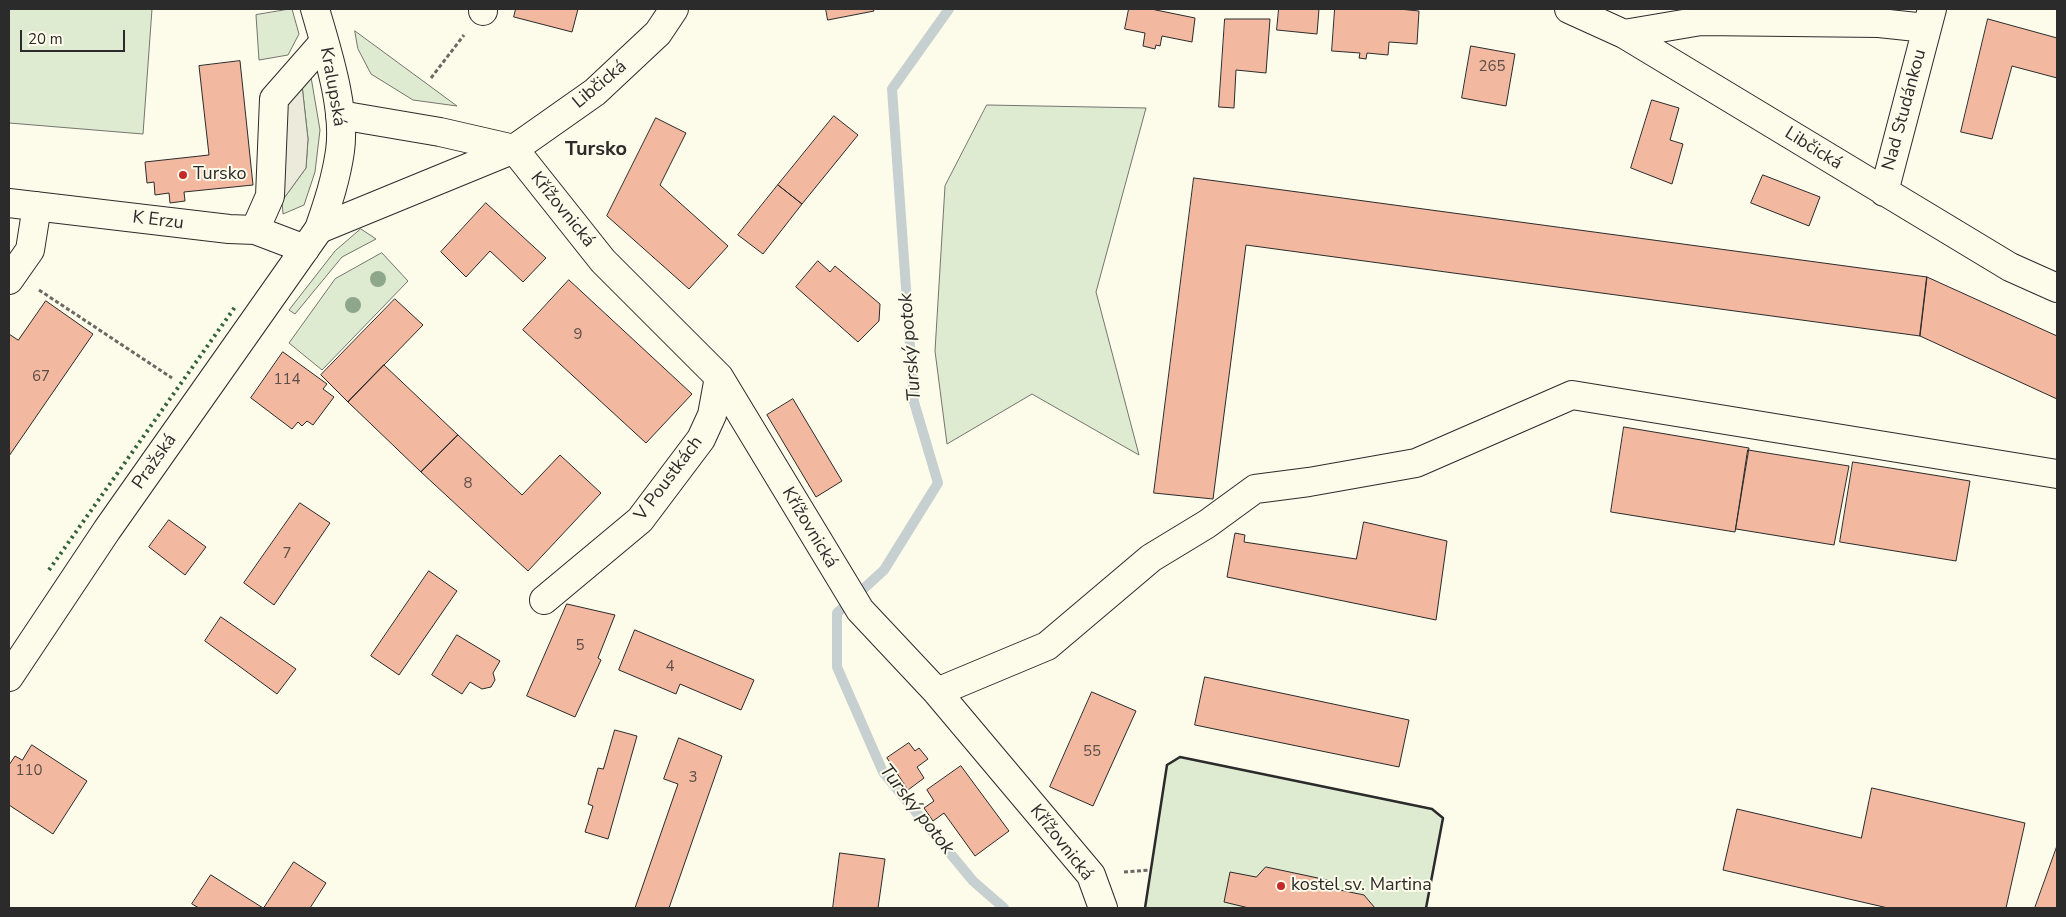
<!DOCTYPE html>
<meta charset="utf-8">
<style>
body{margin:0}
#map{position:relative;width:2066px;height:917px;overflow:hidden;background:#fdfbea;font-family:"Nunito Sans",sans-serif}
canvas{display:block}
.frame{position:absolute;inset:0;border:10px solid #2b2b2b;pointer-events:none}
.scale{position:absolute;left:20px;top:30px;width:105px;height:22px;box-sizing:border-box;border:2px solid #2b2b2b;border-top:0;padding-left:6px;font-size:15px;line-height:18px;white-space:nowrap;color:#2b2b2b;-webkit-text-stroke:4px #fdfbea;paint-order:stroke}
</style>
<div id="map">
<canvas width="2066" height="917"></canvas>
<div class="frame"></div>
<div class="scale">20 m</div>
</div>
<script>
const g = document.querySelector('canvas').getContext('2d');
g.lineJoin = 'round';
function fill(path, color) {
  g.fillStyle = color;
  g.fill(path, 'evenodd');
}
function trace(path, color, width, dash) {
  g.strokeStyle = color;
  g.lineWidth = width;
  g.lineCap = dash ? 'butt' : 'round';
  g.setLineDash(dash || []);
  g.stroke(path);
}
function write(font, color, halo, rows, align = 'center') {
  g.font = font + ' "Nunito Sans",sans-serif';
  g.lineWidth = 4;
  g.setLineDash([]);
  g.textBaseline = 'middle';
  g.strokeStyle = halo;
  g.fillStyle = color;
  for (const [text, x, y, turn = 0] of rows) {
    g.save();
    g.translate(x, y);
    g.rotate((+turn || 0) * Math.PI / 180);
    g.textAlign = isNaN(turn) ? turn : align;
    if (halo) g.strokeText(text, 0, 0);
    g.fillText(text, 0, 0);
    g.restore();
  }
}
const green = new Path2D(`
 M9 9H152L143 134 9 123Z
 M292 9 299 34 288 55 259 60 256 15Z
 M355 31 457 106 413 100 371 74 358 49Z
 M311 77 320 130 315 172 304 205 283 214 282 201 306 168 308 139 302 85Z
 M987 105 1146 108 1096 292 1139 455 1032 394 947 444 935 351 945 186Z
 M361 229 376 239 342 257 295 314 289 310 335 251Z
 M382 253 408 281 322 370 289 343 335 279Z
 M1180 757 1432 809 1443 818 1426 908H1145L1167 765Z`);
fill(green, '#deebd1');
trace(green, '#74746e', 1);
const parking = new Path2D(`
 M302 85 308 139 306 168 282 201 281 105Z`);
fill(parking, '#eceadb');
trace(parking, '#74746e', 1);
trace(new Path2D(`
 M949 9 892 89 914 402 938 483 884 570 837 613V667L883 772 973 881 1004 908`), '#c7d0d0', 10);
const building = new Path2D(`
 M516 9H578L572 32 514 17Z
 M826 9H873L874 11 828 20Z
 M1129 9H1151L1195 18 1192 42 1162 36 1160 46 1156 45 1155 49 1143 46 1145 33 1125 29Z
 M1279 9H1319L1317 34 1277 30Z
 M1335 9H1399L1419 11 1417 44 1389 42 1388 55 1367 53 1366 59 1359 58 1360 53 1332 51Z
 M1225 19H1270L1266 73 1236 70 1234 108 1219 107Z
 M1988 19 2057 38V78L2012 66 1992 139 1961 132Z
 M1471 46 1515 54 1506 106 1462 98Z
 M240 61 253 185 184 192 185 201 170 203 169 193 155 195 154 182 147 183 145 162 209 155 199 66Z
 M1652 100 1679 108 1670 140 1683 144 1672 184 1631 168Z
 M834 116 858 135 802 204 778 185Z
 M656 118 686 133 660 185 728 246 689 289 607 216Z
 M1763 175 1820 197 1809 226 1751 203Z
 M1194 178 1927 277 1920 336 1246 245 1213 499 1154 493Z
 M778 185 802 204 763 254 738 235Z
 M486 203 546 258 523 282 490 251 466 277 441 252Z
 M818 261 830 272 835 266 880 304 879 321 858 342 796 287Z
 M1927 277 2057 336V399L1920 336Z
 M569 280 692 394 646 443 523 330Z
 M395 299 423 325 348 402 321 375Z
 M46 301 93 334 9 456V334L18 340Z
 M283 352 327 384 323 389 334 397 313 425 307 421 302 426 298 422 292 429 251 398Z
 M384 365 458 435 421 472 348 402Z
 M793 399 842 481 816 497 767 415Z
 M1624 427 1749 448 1735 532 1611 512Z
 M458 435 522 495 560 455 601 493 528 571 421 472Z
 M1748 450 1849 466 1834 545 1736 529Z
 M1853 462 1970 481 1956 561 1840 542Z
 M300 503 330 523 274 605 244 583Z
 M169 520 206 547 185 575 149 547Z
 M1364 522 1447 541 1436 620 1227 577 1235 533 1245 535 1244 542 1356 559Z
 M429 571 457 591 399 675 371 656Z
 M567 604 615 615 598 658 601 660 575 717 527 696Z
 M221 617 296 669 277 694 205 641Z
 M635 630 754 680 741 710 680 684 676 694 619 670Z
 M457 635 500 661 493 673 495 680 491 687 482 689 470 682 462 694 432 675Z
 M1205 677 1409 720 1399 767 1195 725Z
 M1092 692 1136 711 1093 806 1050 787Z
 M615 730 637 736 608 839 585 832 593 806 588 804 598 768 603 769Z
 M679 738 722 756 669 908H635L678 784 664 779Z
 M909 743 915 751 919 748 928 759 917 767 924 778 908 790 887 758Z
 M32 745 87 781 53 834 9 805V765L15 756 22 760Z
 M961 766 1009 831 975 856 944 813 933 821 924 808 934 801 927 790Z
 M1872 788 2025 823 2006 908H1888L1723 870 1737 809 1861 838Z
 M2057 846V908H2035Z
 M840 853 885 859 878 908H833Z
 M294 862 326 883 310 908H264Z
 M1266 867 1332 881 1340 890 1364 895 1375 908H1249L1224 902 1230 872 1256 877Z
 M211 875 263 908H199L192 904Z`);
fill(building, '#f2b8a0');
trace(building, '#2b2b2b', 1);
const minor = new Path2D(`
 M1569 9 1624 34 2010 267 2057 288
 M483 11V9
 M1624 34 1701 21 1879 23 1926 28
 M340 115 440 132 514 149
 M514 149 603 261 719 377 860 610 937 692 1091 875 1103 908
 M1884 192 1932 9
 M9 203 229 229 255 230 305 249
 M319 229 514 149 595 92 658 33 674 9
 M255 230 270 196 274 99 324 42
 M9 280 30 250 37 206
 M544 600 640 520 701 439 712 415 719 377
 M937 692 1047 646 1151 558 1207 524 1255 489 1309 482 1416 463 1572 395 2057 474`);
const major = new Path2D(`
 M9 677 107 530 319 229C328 203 336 179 340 151 346 108 327 51 315 9`);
trace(minor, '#2b2b2b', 30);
trace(major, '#2b2b2b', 30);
trace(new Path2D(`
 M431 78 464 35
 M39 290 172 378
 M1124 872 1151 870`), '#6a6964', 3, [4, 2.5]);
trace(minor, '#fdfbea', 28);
trace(major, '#fdfbea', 28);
trace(new Path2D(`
 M49 570 235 307`), '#34623c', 4, [2.5, 4]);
trace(new Path2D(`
 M1145 908 1167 765 1180 757 1432 809 1443 818 1426 908`), '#2b2b2b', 2.5);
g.fillStyle = '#8ea78a';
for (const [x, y] of [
 [378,279],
 [353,305]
]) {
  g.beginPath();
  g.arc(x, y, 8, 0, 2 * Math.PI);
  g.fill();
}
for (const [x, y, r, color] of [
 [183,175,5,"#c62828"],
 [1281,886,5,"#c62828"]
]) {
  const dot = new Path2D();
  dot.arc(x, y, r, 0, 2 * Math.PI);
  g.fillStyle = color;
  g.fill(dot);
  trace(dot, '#fdfbea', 2);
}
write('15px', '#5d4e48', null, [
 ["265",1492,67],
 ["9",578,335],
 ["67",41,377],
 ["114",287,380],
 ["8",468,484],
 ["7",287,554],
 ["5",580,646],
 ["4",670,667],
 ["55",1092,752],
 ["110",29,771],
 ["3",693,778]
]);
write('18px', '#2b2b2b', '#fdfbea', [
 ["Libčická",600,85,-40],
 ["Kralupská",332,87,80],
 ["Nad Studánkou",1905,110,-75],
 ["Libčická",1813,149,32],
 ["Křížovnická",562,210,51],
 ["K Erzu",158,221,7],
 ["Pražská",155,462,-55],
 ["V Poustkách",669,479,-53],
 ["Křížovnická",809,528,59],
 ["Křížovnická",1061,843,52]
]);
write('18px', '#2b2b2b', '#fdfbea', [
 ["Tursko",193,175],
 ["kostel sv. Martina",1291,886]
], 'left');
write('italic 19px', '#2b2b2b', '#fdfbea', [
 ["Turský potok",911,347,-95],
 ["Turský potok",916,810,52]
]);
write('bold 20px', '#2b2b2b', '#fdfbea', [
 ["Tursko",596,150]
]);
</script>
